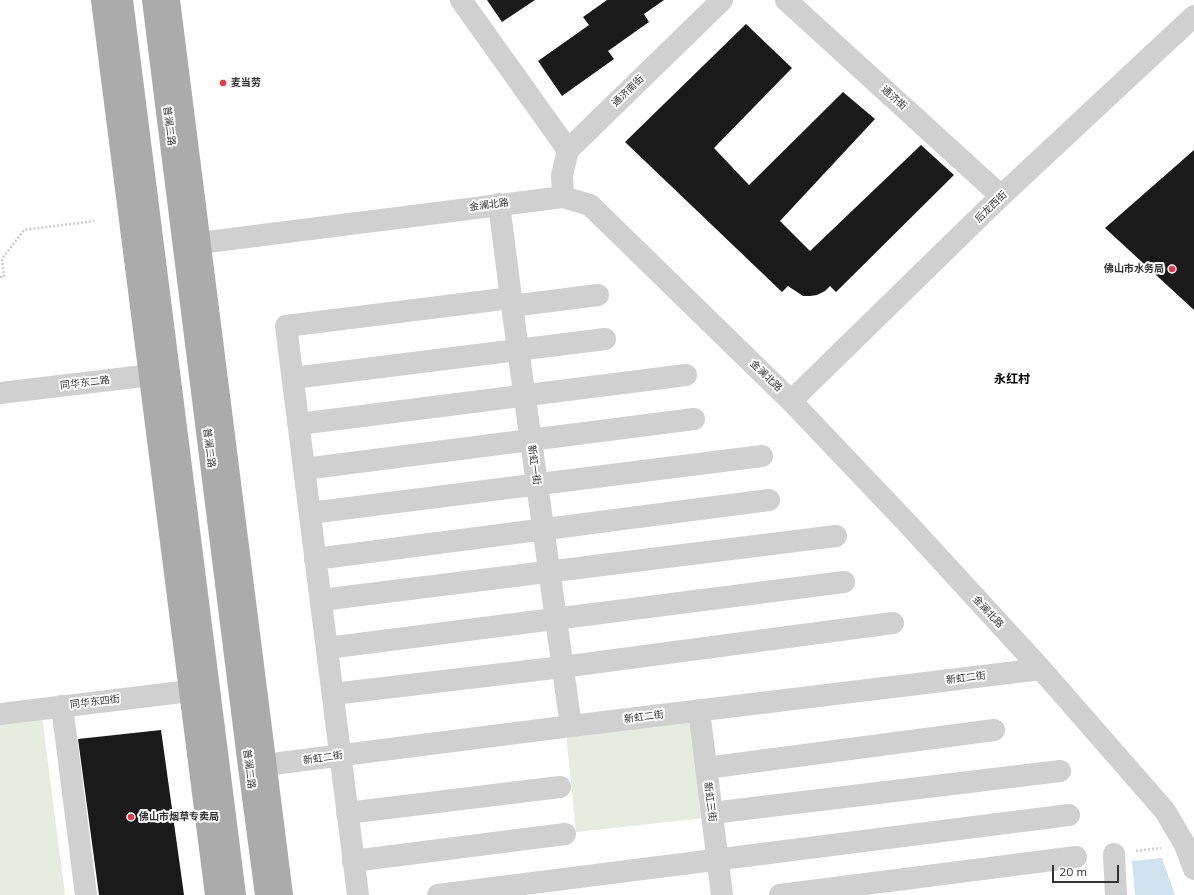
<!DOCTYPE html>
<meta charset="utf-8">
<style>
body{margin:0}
#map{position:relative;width:1194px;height:895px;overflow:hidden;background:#fff;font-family:Mulish,sans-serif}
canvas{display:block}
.scale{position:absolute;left:1052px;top:865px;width:67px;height:18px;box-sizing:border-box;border:2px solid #333;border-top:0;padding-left:5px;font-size:12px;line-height:14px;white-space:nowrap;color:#333;-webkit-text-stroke:3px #fff;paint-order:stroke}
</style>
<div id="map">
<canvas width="1194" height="895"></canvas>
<div class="scale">20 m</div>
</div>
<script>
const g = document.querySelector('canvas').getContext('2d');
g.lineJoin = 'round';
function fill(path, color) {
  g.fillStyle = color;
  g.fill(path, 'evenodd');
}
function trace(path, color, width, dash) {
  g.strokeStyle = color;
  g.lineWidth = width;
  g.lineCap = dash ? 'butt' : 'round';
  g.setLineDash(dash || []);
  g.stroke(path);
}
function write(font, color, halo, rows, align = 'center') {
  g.font = font + ' Mulish,"Noto Sans SC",sans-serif';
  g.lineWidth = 4;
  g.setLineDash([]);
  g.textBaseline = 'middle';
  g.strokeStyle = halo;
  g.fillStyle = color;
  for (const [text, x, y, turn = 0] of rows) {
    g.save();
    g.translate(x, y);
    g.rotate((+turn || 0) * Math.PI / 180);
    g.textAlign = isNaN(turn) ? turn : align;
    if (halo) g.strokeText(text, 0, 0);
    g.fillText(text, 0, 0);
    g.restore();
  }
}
fill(new Path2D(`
 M42 717 65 895H0V723Z
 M692 717 704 818 576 832 566 733Z`), '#e6ecdf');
fill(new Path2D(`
 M1162 858 1175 895H1135L1132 861Z`), '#cfe2ee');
fill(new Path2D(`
 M487 0H535L502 22Z
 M607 0H664L644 14 649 22 608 51 614 59 562 96 538 61 589 25 583 17Z
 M746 24 792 68 714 148 749 185 843 92 875 119 780 221 810 251 921 145 954 175 836 292 830 286 825 291 817 295 810 296H803L788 286 782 292 625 142Z
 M1194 150V310L1105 228Z
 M161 730 184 895H99L78 739Z`), '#1a1a1a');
trace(new Path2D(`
 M0 277H4L2 259 24 230 94 221
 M1136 851 1161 848`), '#cdcdcd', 2.5, [2, 2]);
trace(new Path2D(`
 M461 0 568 150
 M786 0 1001 196
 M563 197 562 175 568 150 722 0
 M499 204 512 306 571 726
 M184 245 563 197 590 205 791 401 908 524 1041 669 1165 811 1185 845 1194 869
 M512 306 598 295
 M293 378 605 339
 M0 393 168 373
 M791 401 1001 196 1194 16
 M299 424 686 375
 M304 469 694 419
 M310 513 762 456
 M315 559 769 500
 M321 600 836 536
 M327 648 844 582
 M333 694 562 667 893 623
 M62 706 86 895
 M699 710 722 895
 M0 714 190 691
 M249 767 571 726 1041 669
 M706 768 994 730
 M347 813 560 787
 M712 813 1060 771
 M1114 854 1116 895
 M353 861 565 834
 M358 895 286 326 511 298
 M438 895 1069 815
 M780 895 1076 857`), '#d0d0d0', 22);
trace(new Path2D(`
 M102 0 216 895
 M122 0 235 895
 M153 0 249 767 266 895
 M169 0 282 895`), '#ababab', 22);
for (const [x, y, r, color] of [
 [223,83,4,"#e63946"],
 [1172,269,4,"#e63946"],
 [131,817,4,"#e63946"]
]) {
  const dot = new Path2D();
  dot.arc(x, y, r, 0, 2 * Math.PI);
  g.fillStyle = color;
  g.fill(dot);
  trace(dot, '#fff', 1.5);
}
write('bold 10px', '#333', '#fff', [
 ["麦当劳",231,83],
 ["佛山市水务局",1164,269,"right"],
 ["佛山市烟草专卖局",139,817]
], 'left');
write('10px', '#333', '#fff', [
 ["通济南街",628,91,-44],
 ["通济街",894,98,42],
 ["普澜二路",169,126,83],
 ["金澜北路",489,205,-7],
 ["后龙西街",991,207,-44],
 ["金澜北路",766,376,44],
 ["同华东二路",85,383,-7],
 ["普澜二路",209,448,83],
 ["新虹一街",534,465,82],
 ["金澜北路",988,612,47],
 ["新虹二街",966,678,-7],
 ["同华东四街",95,702,-7],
 ["新虹二街",644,717,-7],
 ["新虹二街",323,758,-8],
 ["普澜二路",249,769,83],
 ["新虹三街",710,802,83]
]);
write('bold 12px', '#000', '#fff', [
 ["永红村",1012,379]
]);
</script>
